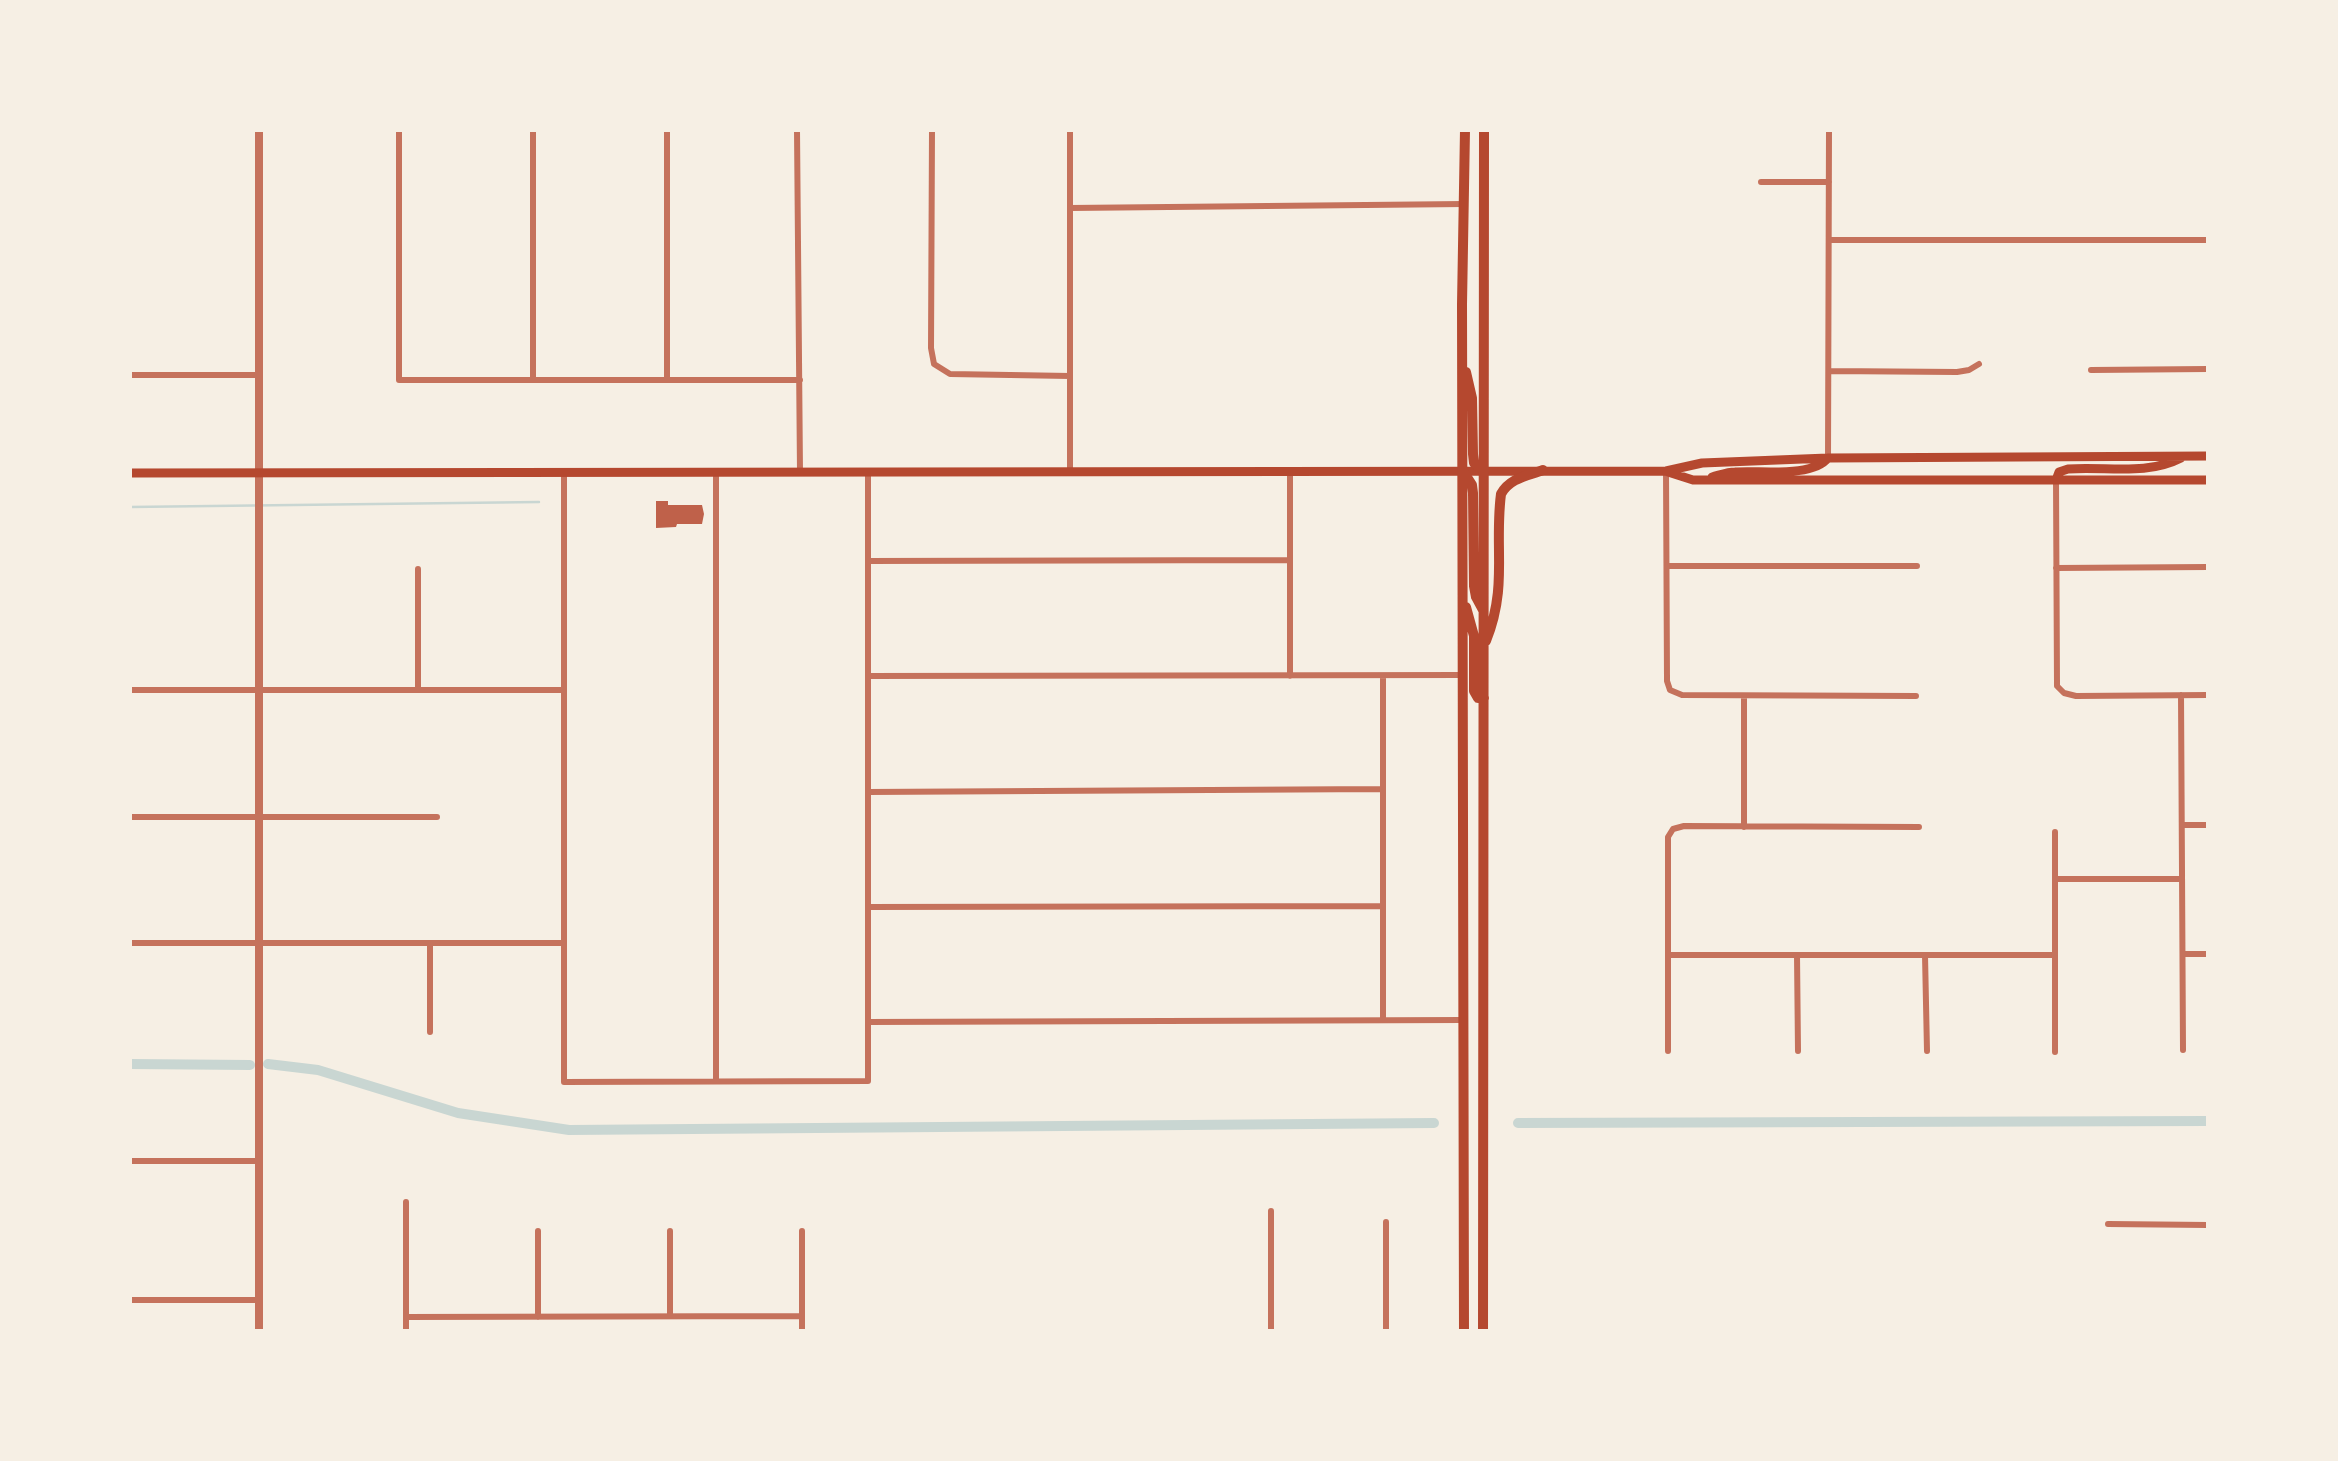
<!DOCTYPE html>
<style>
body{margin:0}
#map{position:relative;width:2338px;height:1461px;overflow:hidden;background:#f6efe4;font-family:"Playfair Display",serif}
canvas{display:block}
.frame{position:absolute;inset:0;border:132px solid #f6efe4;pointer-events:none}
</style>
<div id="map">
<canvas width="2338" height="1461"></canvas>
<div class="frame"></div>
</div>
<script>
const g = document.querySelector('canvas').getContext('2d');
g.lineJoin = 'round';
function trace(path, color, width, dash) {
  g.strokeStyle = color;
  g.lineWidth = width;
  g.lineCap = dash ? 'butt' : 'round';
  g.setLineDash(dash || []);
  g.stroke(path);
}
function fill(path, color) {
  g.fillStyle = color;
  g.fill(path, 'evenodd');
}
trace(new Path2D(`
 M130 507 539 502`), '#c9d6d2', 2.5);
trace(new Path2D(`
 M130 1064 250 1065
 M268 1064 318 1070 458 1113 569 1130 1434 1123
 M1518 1123 2208 1121`), '#c9d6d2', 10);
fill(new Path2D(`
 M656 501H668V505H702L704 514 702 524H677L676 527 656 528Z`), '#bf614a');
trace(new Path2D(`
 M399 130V380H800
 M797 130 800 472
 M932 130 931 348 934 364 950 374 1070 376
 M1070 130V471
 M1761 182H1829
 M1070 208 1464 204
 M1829 240H2208
 M2091 370 2208 369
 M1829 371 1957 372 1969 370 1979 364
 M130 375H259
 M533 380V130
 M667 380V130
 M1828 458 1829 130
 M1666 471 1667 681 1670 690 1682 695 1916 696
 M564 472V1082L868 1081V473
 M716 472V1081
 M1290 472V676
 M2056 480 2057 686 2064 693 2076 696 2208 695
 M868 561 1290 560
 M1668 566H1917
 M2056 568 2208 567
 M418 569V690
 M868 676 1462 675
 M1383 676V1020
 M130 690H564
 M2181 695 2183 1050
 M1744 696V827
 M868 792 1381 789
 M130 817H437
 M2182 825H2208
 M2055 832V1052
 M2055 879H2182
 M868 907 1383 906
 M130 943H564
 M430 943V1032
 M2183 954H2208
 M1668 955H2055
 M1797 955 1798 1051
 M1925 955 1927 1051
 M868 1022 1463 1020
 M1668 1051V837L1673 829 1684 826 1919 827
 M130 1161H259
 M406 1202V1331
 M2108 1224 2208 1225
 M538 1231V1317
 M670 1231V1316
 M802 1231V1331
 M130 1300H259
 M406 1317 802 1316
 M1271 1331V1211
 M1386 1331V1222`), '#c5725c', 6);
trace(new Path2D(`
 M259 130V1331`), '#c5725c', 8);
trace(new Path2D(`
 M1668 472 1693 480H2208
 M130 473 1666 471 1702 463 1828 458 2208 456
 M1712 477C1720 475 1727 472 1735 472 1760 470 1812 478 1828 458
 M2056 480 2059 472 2068 469C2106 466 2146 476 2181 458`), '#b5482f', 9);
trace(new Path2D(`
 M1466 372 1472 398 1473 454 1474 463 1484 471
 M1463 471 1472 485 1473 493 1474 586 1476 597 1483 610
 M1466 607 1474 636V691L1478 698H1484
 M1486 641C1508 586 1494 548 1501 494 1510 478 1527 476 1543 470
 M1464 1331 1462 304 1465 130
 M1483 1331 1484 130`), '#b5482f', 10);
</script>
